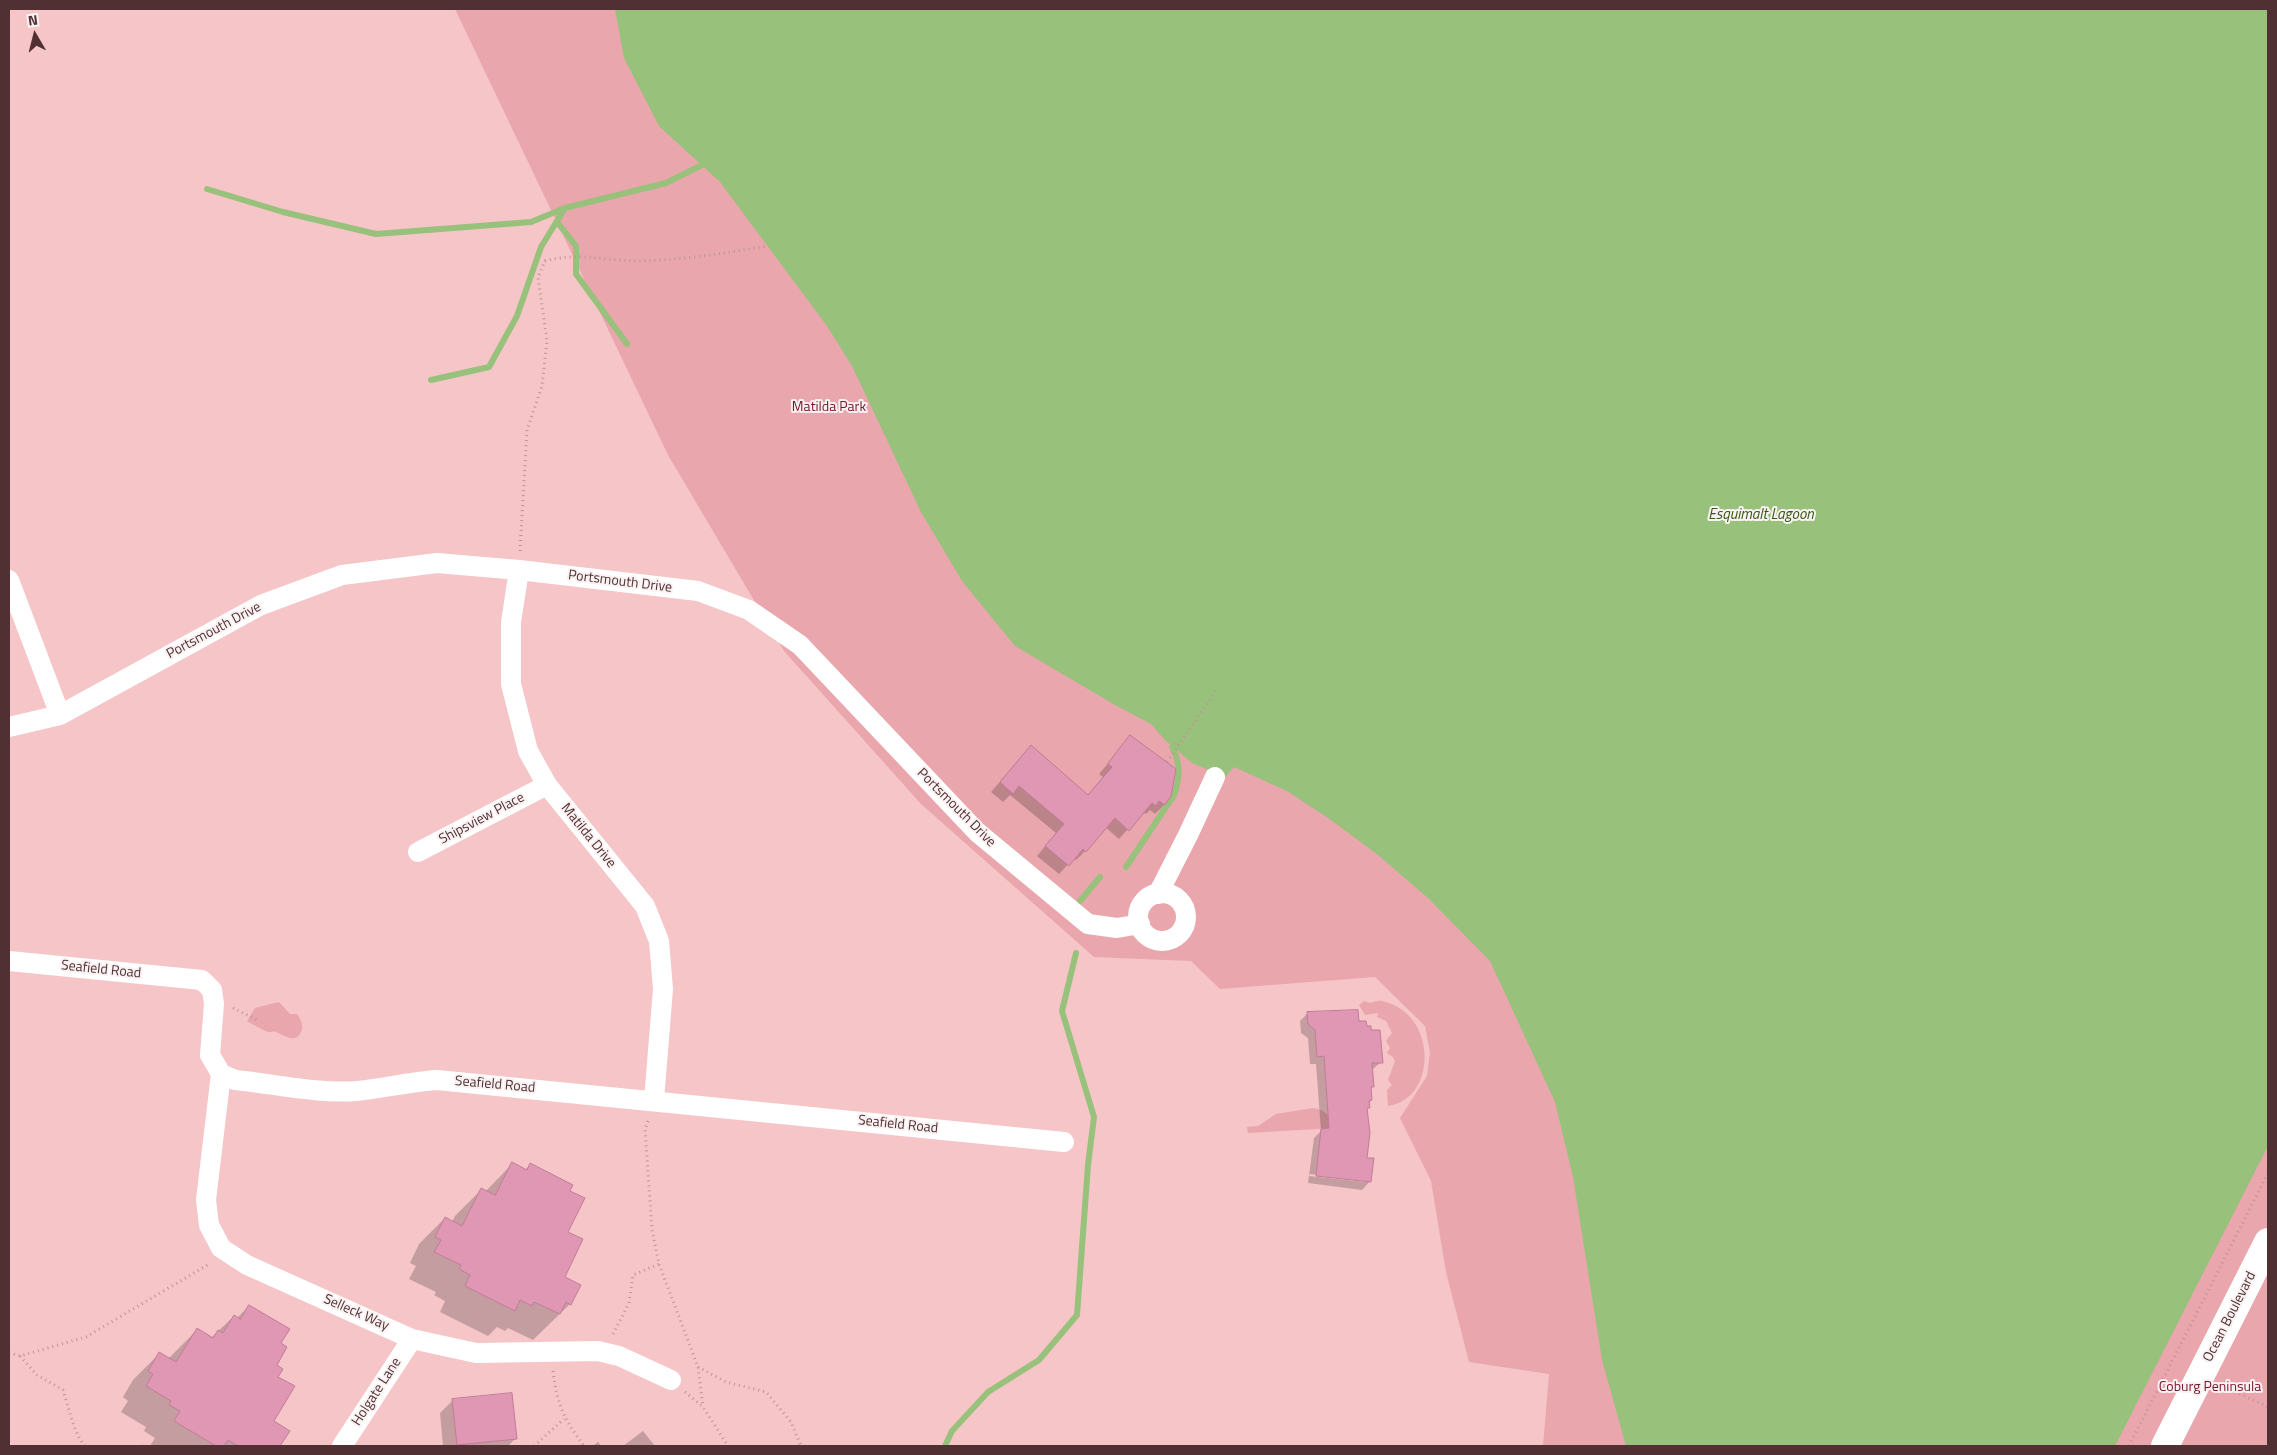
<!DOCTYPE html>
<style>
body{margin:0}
#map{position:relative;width:2277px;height:1455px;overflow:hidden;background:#f6c5c8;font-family:"Titillium Web",sans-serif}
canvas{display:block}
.frame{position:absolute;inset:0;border:10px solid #503033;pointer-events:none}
.north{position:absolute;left:10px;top:10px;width:50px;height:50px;-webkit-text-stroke:4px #faf2f2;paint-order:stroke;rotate:352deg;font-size:14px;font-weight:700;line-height:20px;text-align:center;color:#503033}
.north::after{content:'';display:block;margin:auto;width:18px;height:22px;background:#503033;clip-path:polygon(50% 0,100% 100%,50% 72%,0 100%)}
</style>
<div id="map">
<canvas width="2277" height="1455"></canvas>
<div class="frame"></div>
<div class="north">N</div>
</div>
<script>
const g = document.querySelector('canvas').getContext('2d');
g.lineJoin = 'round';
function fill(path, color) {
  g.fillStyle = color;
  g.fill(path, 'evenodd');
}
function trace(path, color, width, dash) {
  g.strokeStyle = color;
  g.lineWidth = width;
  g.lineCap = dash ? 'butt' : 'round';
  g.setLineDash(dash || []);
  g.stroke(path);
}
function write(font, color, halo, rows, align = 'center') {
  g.font = font + ' "Titillium Web",sans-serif';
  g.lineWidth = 4;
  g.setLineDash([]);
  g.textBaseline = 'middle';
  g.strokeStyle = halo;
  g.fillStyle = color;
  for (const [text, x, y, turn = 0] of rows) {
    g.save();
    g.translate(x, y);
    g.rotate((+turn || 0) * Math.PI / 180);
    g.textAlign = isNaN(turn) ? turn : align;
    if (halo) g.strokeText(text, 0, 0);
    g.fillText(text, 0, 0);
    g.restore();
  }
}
fill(new Path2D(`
 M455 9H2268V1446H1543L1549 1374 1469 1362 1446 1272 1431 1181 1400 1118 1427 1076 1430 1053 1425 1026 1375 977 1220 989 1191 961 1094 957 921 804 784 651 668 455Z
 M1364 1001C1372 1005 1375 1000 1382 1001 1392 1003 1403 1009 1409 1016 1435 1043 1429 1100 1388 1106L1387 1090 1392 1085 1388 1080 1395 1061 1393 1057 1387 1053 1390 1048 1386 1041 1392 1033 1386 1021 1377 1017 1378 1013 1365 1015 1359 1005Z
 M279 1002 290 1014H297C300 1018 303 1023 302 1029 297 1046 284 1035 276 1032 271 1030 274 1033 268 1032 265 1031 250 1023 247 1021L255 1008Z
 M1313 1108C1326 1110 1330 1116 1335 1128L1248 1133 1247 1127 1258 1126 1276 1114Z`), '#e9a6ac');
fill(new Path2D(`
 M615 9H2268V1146L2115 1446H1626L1602 1360 1573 1177 1555 1102 1490 961 1428 898 1378 855 1331 820 1287 791 1234 767 1225 777 1192 763 1165 740 1151 724 1115 705 1015 646 962 581 921 512 852 366 827 326 720 182 659 126 624 58Z`), '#98c17c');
fill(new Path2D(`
 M1130 737 1173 785 1164 805 1155 814 1150 810 1146 814 1143 812 1119 839 1105 827 1085 851 1076 860 1074 858 1059 874 1037 856 1056 833 1010 795 1003 802 991 792 1031 746 1087 796 1103 777 1099 774Z
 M1308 1013 1358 1023 1381 1062 1372 1070 1371 1100 1366 1110V1159L1370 1181 1362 1190 1308 1183 1314 1138 1321 1131 1316 1064H1310L1308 1038 1301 1033 1300 1021ZM1310 1174 1365 1180V1182L1309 1176Z
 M512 1164 525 1170 530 1165 569 1192 563 1277 570 1304 533 1340 508 1328 505 1331 497 1327 488 1336 440 1312 445 1301 434 1295 436 1292 409 1279 416 1266 410 1263 419 1244 445 1218 452 1222 455 1216 481 1190 485 1192Z
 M249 1306 279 1344 275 1365 277 1377 272 1422 288 1431 279 1446H150L155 1438 144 1431 146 1427 121 1412 128 1401 123 1397 133 1380 159 1354 168 1359 197 1330 211 1338 234 1316 237 1318Z
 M453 1400 516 1438 508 1446H443L440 1413Z
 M643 1431 655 1446H623Z
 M598 1442 601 1446H593Z`), '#0003');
trace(new Path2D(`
 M207 189 283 212 376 234 531 222 565 208
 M557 222 576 246V274L627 344
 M431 380 489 367 517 316 541 247 565 208 666 183 702 165
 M1126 867 1174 795C1180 778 1181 763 1172 747
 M1080 901 1100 877
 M945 1446 952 1431 988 1392 1039 1360 1077 1315 1088 1165 1094 1117 1062 1011 1076 953`), '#98c17c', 6);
const building = new Path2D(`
 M1130 735 1176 769 1171 796 1165 805 1159 801 1156 806 1152 803 1129 831 1115 818 1086 852 1083 849 1069 866 1045 846 1064 824 1019 786 1013 794 1000 782 1031 745 1088 795 1112 767 1108 764Z
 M1358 1010 1359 1021H1366L1367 1026H1371V1030H1380L1383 1063H1372L1374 1087H1371L1372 1100 1369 1101 1370 1108H1367L1370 1133 1367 1158H1374L1371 1182 1316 1176 1321 1129 1329 1128 1324 1056 1317 1057 1315 1030 1308 1024 1307 1012Z
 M512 1162 527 1170 530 1163 573 1185 570 1191 585 1198 568 1232 583 1239 565 1277 581 1285 571 1305 566 1302 560 1314 534 1302 532 1306 520 1300 515 1311 465 1286 470 1275 459 1269 461 1265 434 1252 441 1240 435 1237 445 1217 462 1226 481 1188 495 1195Z
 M249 1305 290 1329 281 1343 287 1347 277 1365 283 1369 278 1377 295 1386 274 1421 290 1431 280 1446H238L228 1440 224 1446H216L174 1421 180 1411 169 1405 171 1401 146 1386 153 1374 148 1371 159 1352 176 1362 197 1328 213 1338 218 1330 223 1333 234 1315 240 1319Z
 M512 1393 517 1439 457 1445 452 1399Z`);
fill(building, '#df97b4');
trace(building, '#c17b98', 1);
trace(new Path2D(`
 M520 551 527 430 542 386 547 341 538 277 545 261C579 252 601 260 634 261 679 261 723 253 768 246
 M1167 762 1218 688
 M233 1008 257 1020
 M648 1121 645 1129 652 1230 659 1264 698 1367 703 1407
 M613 1334 629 1303 633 1275 659 1264
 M9 1353 20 1356 86 1337 209 1264
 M20 1356 37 1375 63 1390C69 1408 73 1432 85 1446
 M698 1367 726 1382 766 1392 791 1422 801 1446
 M553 1371C557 1405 564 1419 584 1446
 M2225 1380 2236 1392 2268 1407
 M685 1392 703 1407 728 1446
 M142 1446H145
 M534 1446 564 1419
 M2129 1446 2268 1173`), '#bf9497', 3, [1, 4]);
trace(new Path2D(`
 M519 570 511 622V684L528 751 547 785 645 906 659 941 663 989 654 1100
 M9 580 60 715
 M9 727 60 715 261 605 342 575 437 563 519 570 698 591 749 610 800 645 977 832 1088 924 1117 928 1140 924
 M418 852 547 785
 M1138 917a24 24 0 1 1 48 0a24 24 0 1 1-48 0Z
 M1158 894 1188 835 1215 777
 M9 961 202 980 212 990 214 1004 210 1055 221 1074 235 1080C275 1084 318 1094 357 1091 384 1088 410 1082 437 1080L1064 1142
 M221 1074 206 1200 209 1225 221 1248 247 1265 412 1339 476 1353 598 1351 619 1356 671 1380
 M342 1446 412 1339`), '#fff', 20);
trace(new Path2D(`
 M2165 1446 2268 1242`), '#fff', 28);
write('14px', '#78142c', '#faf2f2', [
 ["Matilda Park",829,408],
 ["Coburg Peninsula",2210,1388]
]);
write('14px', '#503033', '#faf2f2', [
 ["Portsmouth Drive",620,582,7],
 ["Portsmouth Drive",214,631,-28],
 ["Portsmouth Drive",956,808,45],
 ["Shipsview Place",482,819,-28],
 ["Matilda Drive",588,836,51],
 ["Seafield Road",101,970,6],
 ["Seafield Road",495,1085,5],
 ["Seafield Road",898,1125,6],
 ["Selleck Way",356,1313,24],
 ["Ocean Boulevard",2230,1317,-63],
 ["Holgate Lane",377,1392,-57]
]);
write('italic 15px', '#345912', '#faf2f2', [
 ["Esquimalt Lagoon",1761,515]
]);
</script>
